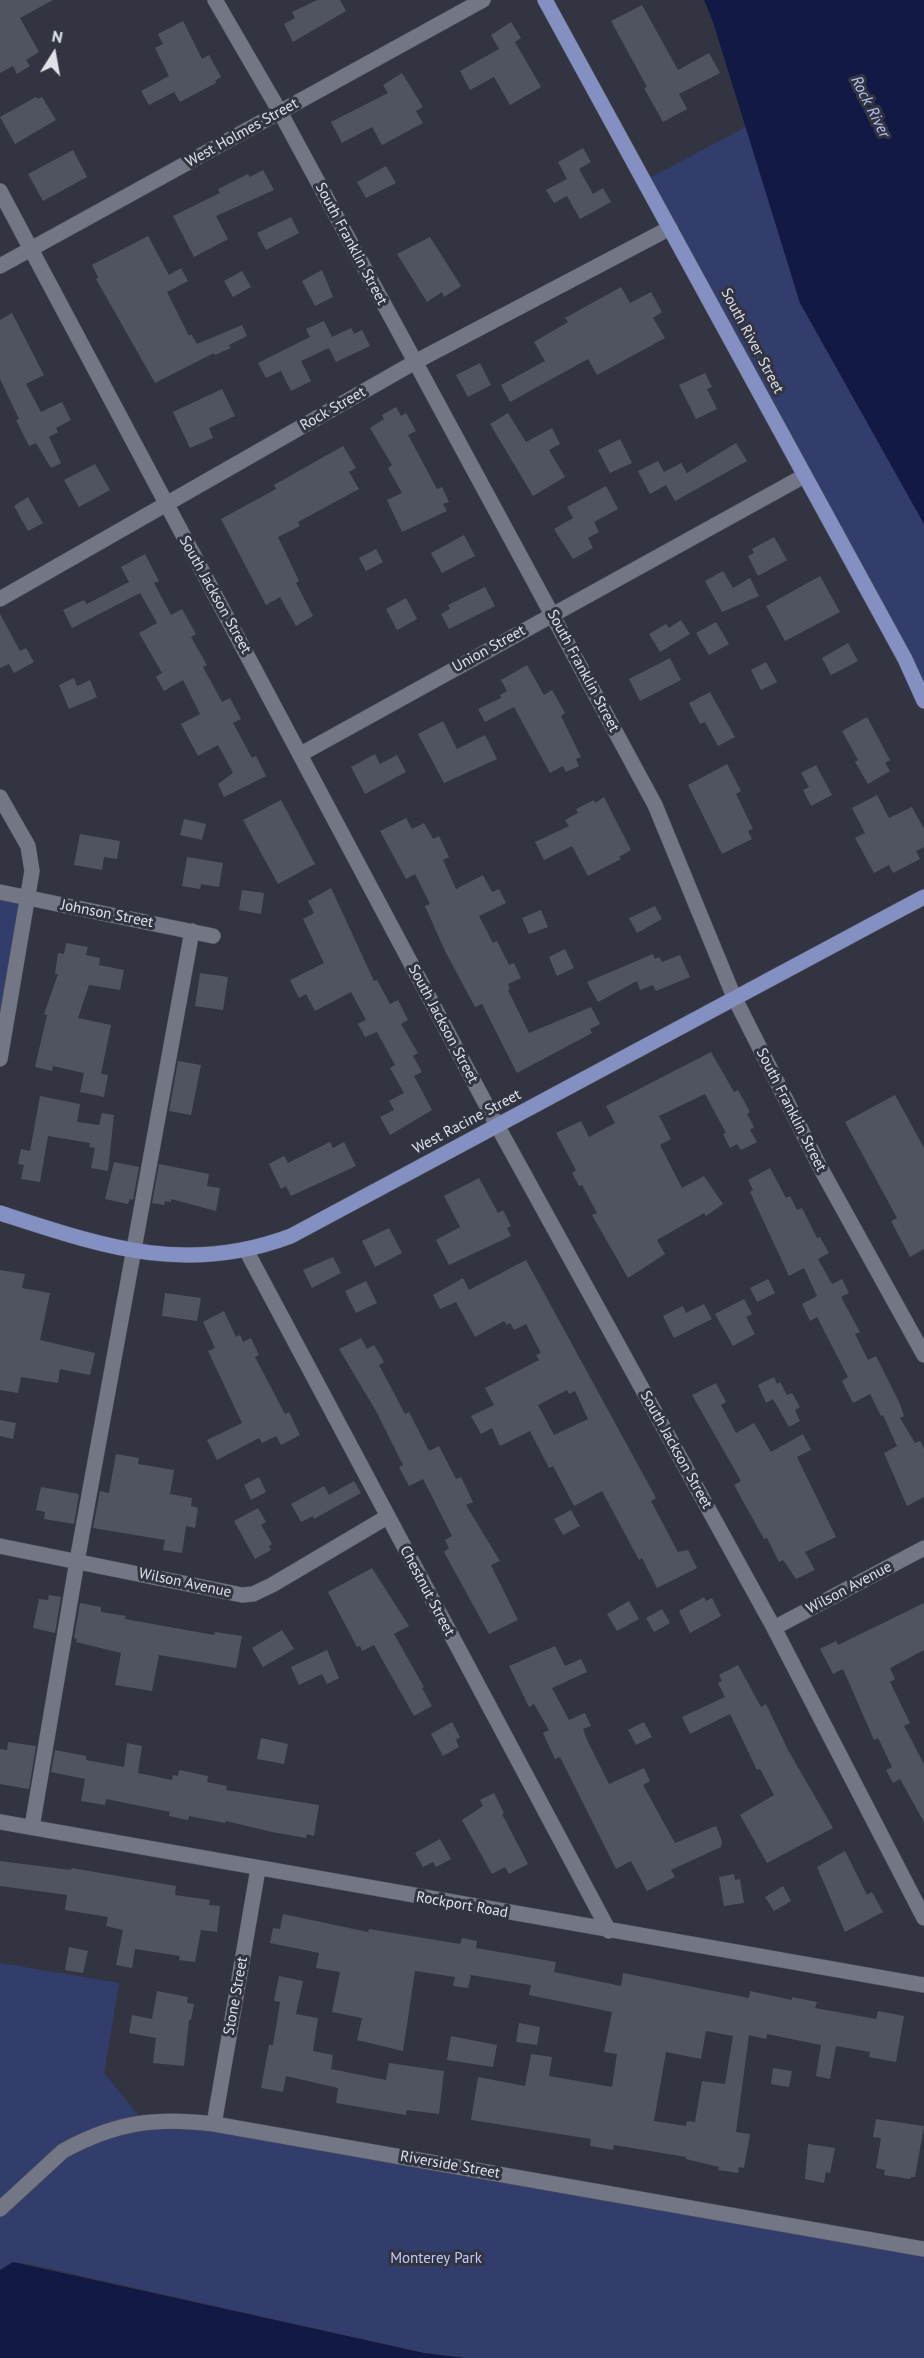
<!DOCTYPE html>
<style>
body{margin:0}
#map{position:relative;width:924px;height:2358px;overflow:hidden;background:#323541;font-family:"PT Sans",sans-serif}
canvas{display:block}
.north{position:absolute;left:24px;top:24px;width:60px;height:60px;-webkit-text-stroke:4px #323541;paint-order:stroke;rotate:11deg;font-size:16px;font-weight:700;line-height:24px;text-align:center;color:#dee1e8}
.north::after{content:'';display:block;margin:auto;width:21px;height:27px;background:#dee1e8;clip-path:polygon(50% 0,100% 100%,50% 72%,0 100%)}
</style>
<div id="map">
<canvas width="924" height="2358"></canvas>
<div class="north">N</div>
</div>
<script>
const g = document.querySelector('canvas').getContext('2d');
g.lineJoin = 'round';
function fill(path, color) {
  g.fillStyle = color;
  g.fill(path, 'evenodd');
}
function trace(path, color, width, dash) {
  g.strokeStyle = color;
  g.lineWidth = width;
  g.lineCap = dash ? 'butt' : 'round';
  g.setLineDash(dash || []);
  g.stroke(path);
}
function write(font, color, halo, rows, align = 'center') {
  g.font = font + ' "PT Sans",sans-serif';
  g.lineWidth = 6;
  g.setLineDash([]);
  g.textBaseline = 'middle';
  g.strokeStyle = halo;
  g.fillStyle = color;
  for (const [text, x, y, turn = 0] of rows) {
    g.save();
    g.translate(x, y);
    g.rotate((+turn || 0) * Math.PI / 180);
    g.textAlign = isNaN(turn) ? turn : align;
    if (halo) g.strokeText(text, 0, 0);
    g.fillText(text, 0, 0);
    g.restore();
  }
}
fill(new Path2D(`
 M746 127 800 303 924 523V700L644 181Z
 M0 892 28 898 0 1059Z
 M0 1963 119 1983 104 2073 143 2121 177 2120 924 2249V2358H465L424 2353 29 2264 13 2262 0 2270Z`), '#333d6c');
fill(new Path2D(`
 M704 0H924V524L800 303 713 22Z
 M13 2262 424 2353 465 2358H0V2270Z`), '#131945');
fill(new Path2D(`
 M0 0H53L20 18 39 52 26 60 30 66 17 74 13 66 0 73Z
 M317 0H340L346 11 293 42 284 24 295 18 292 12Z
 M642 5 678 70 709 53 720 73 679 94 687 109 663 122 644 88 647 87 611 21Z
 M183 21 202 59 209 55 221 77 215 81 216 83 180 102 174 92 149 105 141 91 169 76 155 48 163 44 158 34Z
 M511 22 521 38 515 42 541 87 510 105 494 77 470 90 460 71 499 49 491 35Z
 M402 73 423 107 416 111 423 123 382 145 372 127 342 143 331 122 388 93 383 85Z
 M36 97 38 99 42 97 56 120 15 144 0 117Z
 M583 148 591 162 579 169 593 194 603 188 611 202 580 219 567 196 554 203 546 190 567 179 558 162Z
 M73 150 87 177 43 201 28 174Z
 M386 166 396 183 366 198 357 182Z
 M263 170 274 190 216 216 228 239 194 257 173 216 220 193 218 189 248 174 250 177Z
 M291 217 299 233 266 250 257 233Z
 M148 236 169 275 181 268 188 281 167 292 189 336 191 334 197 344 242 325 247 336 229 345 231 348 215 355 214 353 155 383 96 279 98 277 92 265Z
 M430 237 461 286 444 297 442 292 427 302 397 254Z
 M322 270 333 297 315 306 302 281Z
 M242 271 251 287 233 297 224 281Z
 M621 287 630 303 651 292 662 312 653 318 665 338 597 375 588 359 510 402 501 385 545 361 534 342 568 322 565 318Z
 M12 313 44 375 26 384 41 412 62 402 71 420 56 428 58 432 49 437 61 463 51 468 36 443 29 446 16 420 19 419 0 379V320Z
 M324 321 332 337 351 328 354 334 362 330 370 346 336 362 329 348 301 361 311 381 291 391 281 371 266 378 258 363 310 337 306 329Z
 M480 363 491 385 468 397 456 375Z
 M705 373 712 387 707 389 717 409 696 419 679 385Z
 M222 389 235 416 209 428 213 438 190 448 173 412Z
 M396 407 401 416 406 413 416 431 408 435 437 489 442 487 449 502 443 504 447 511 402 532 387 500 402 493 388 468 392 465 370 428 384 419 382 415Z
 M508 413 526 442 552 428 560 444 549 450 565 477 533 496 490 424Z
 M620 439 632 463 610 473 598 450Z
 M736 443 747 461 675 501 666 485 650 494 638 471 658 461 664 472 681 463 687 473Z
 M343 446 356 468 349 472 359 489 298 522 300 526 278 537 299 581 296 583 313 616 296 626 280 597 266 605 221 519 276 489 274 485Z
 M95 464 110 490 79 507 64 480Z
 M606 486 618 509 594 522 599 532 588 538 593 548 573 559 554 529 573 518 567 507Z
 M28 497 43 523 28 531 14 506Z
 M464 535 475 556 442 573 431 553Z
 M774 537 787 560 758 576 748 556 754 553 752 549Z
 M376 549 383 562 366 571 359 558Z
 M145 554 159 581 154 583 171 615 182 609 196 634 191 637 207 665 203 667 222 702 230 698 241 719 233 723 252 758 256 756 266 776 224 797 218 784 233 773 218 745 198 756 181 724 200 714 183 680 164 691 156 677 162 673 139 633 157 623 140 593 72 628 63 610 84 600 87 604 129 582 121 567Z
 M723 571 733 588 750 578 759 596 722 612 705 581Z
 M820 576 840 612 785 641 766 606Z
 M485 587 495 606 449 629 441 614 450 609 448 605Z
 M406 598 417 619 397 630 386 609Z
 M0 614 20 651 26 648 34 662 14 673 9 664 0 668Z
 M681 620 690 634 660 652 649 634 666 624 669 628Z
 M716 622 729 644 709 655 696 633Z
 M848 643 858 661 831 675 822 658Z
 M670 658 681 680 640 701 629 679Z
 M766 662 777 682 761 690 751 670Z
 M527 665 544 695 552 690 565 713 561 716 581 757 576 759 579 766 566 772 563 766 550 773 514 707 485 722 478 709 501 698 500 695 507 691 501 680Z
 M74 678 77 686 90 680 97 697 69 709 59 685Z
 M710 692 735 737 718 746 705 722 700 724 689 703Z
 M867 717 890 760 885 763 890 771 868 784 855 762 858 760 842 731Z
 M443 721 457 749 485 735 497 759 444 783 418 734Z
 M375 754 380 764 397 755 406 772 365 794 351 767Z
 M727 764 741 791 736 794 753 829 748 831 752 839 722 854 688 785Z
 M816 765 832 795 811 806 803 790 809 787 801 773Z
 M877 795 889 818 912 807 924 829V847L916 851 920 859 893 873 889 865 874 873 855 838 865 833 852 808Z
 M604 797 631 850 619 857 621 859 588 876 572 846 544 860 535 842 569 826 565 820 578 813 576 809 594 800 595 803Z
 M281 800 315 864 278 884 243 820Z
 M406 818 412 829 424 823 433 839 439 836 449 857 443 860 456 889 483 875 492 892 499 889 506 903 479 916 493 943 497 941 509 965 514 963 521 978 508 984 510 989 508 990 529 1033 591 1007 600 1024 590 1029 592 1033 517 1073 482 1004 475 1007 445 951 425 906 430 904 415 874 406 879 380 831Z
 M184 819 206 824 202 840 180 835Z
 M80 834 120 841 117 859 104 857 102 870 74 865Z
 M187 857 223 863 219 887 201 884 200 889 182 886Z
 M331 888 374 981 377 980 390 1004 398 1000 408 1020 401 1024 418 1053 413 1056 422 1072 414 1076 432 1110 390 1135 380 1117 394 1110 389 1101 404 1093 390 1068 395 1065 377 1032 365 1037 358 1024 366 1020 351 992 315 1011 306 994 299 998 290 980 324 963 303 919 314 913 308 901Z
 M242 890 264 893 261 914 239 910Z
 M655 906 662 919 637 933 629 918Z
 M541 910 548 927 529 934 522 918Z
 M66 943 88 947 86 955 100 958 99 965 124 970 120 990 89 985 78 1018 111 1025 101 1074 108 1075 104 1097 80 1092 84 1073 53 1066 52 1071 35 1067 47 1015 44 1014 58 974H55L58 953 64 954Z
 M565 949 574 968 557 976 549 957Z
 M653 954 655 959 659 957 662 962 680 955 690 977 656 991 653 985 640 990 637 981 598 1002 587 982Z
 M200 973 228 977 223 1010 195 1006Z
 M711 1052 734 1092 738 1090 750 1112 747 1114 754 1127 750 1130 757 1142 741 1150 737 1144 730 1148 723 1134 726 1133 705 1094 659 1116 671 1139 660 1145 682 1188 704 1176 723 1204 706 1216 704 1213 657 1240 665 1254 628 1278 592 1215 597 1213 582 1185 579 1186 572 1173 576 1170 556 1133 581 1121 589 1137 615 1123 606 1106Z
 M178 1061 201 1065 191 1115 169 1111Z
 M895 1095 924 1148V1249L910 1257 891 1221 897 1218 845 1122Z
 M40 1096 80 1104 77 1122 99 1125 102 1113 114 1115 108 1171 91 1168 95 1148 89 1147 90 1143 48 1136 40 1182 21 1179 24 1165 18 1164 21 1149 30 1151Z
 M330 1142 333 1148 344 1142 356 1166 291 1196 286 1186 281 1189 269 1164 284 1156 288 1163Z
 M114 1162 139 1167 133 1200 130 1199 128 1204 105 1199Z
 M159 1164 209 1174 207 1186 220 1188 216 1211 171 1199V1202L165 1201 164 1205 152 1203Z
 M770 1168 786 1198 790 1196 797 1210 802 1208 817 1238 820 1237 829 1253 818 1259 832 1284 842 1279 849 1293 841 1297 860 1332 855 1334 868 1360 876 1356 900 1404 904 1416 900 1418 915 1443 920 1441 924 1449V1497L907 1506 884 1453 897 1446 883 1415 881 1416 870 1394 853 1403 842 1381 848 1377 817 1317 810 1321 802 1304 817 1296 804 1268 789 1276 750 1192 753 1190 748 1180Z
 M479 1178 498 1213 503 1210 511 1226 507 1228 511 1236 449 1265 436 1240 460 1227 444 1196Z
 M389 1228 402 1253 375 1267 362 1241Z
 M333 1257 341 1273 312 1288 303 1270Z
 M526 1260 656 1498 651 1501 678 1552 688 1550 697 1568 657 1588 642 1558 639 1560 602 1491 574 1506 553 1466 549 1468 530 1431 500 1446 492 1428 481 1434 471 1416 494 1405 485 1388 539 1360 536 1355 541 1353 526 1324 514 1330 510 1323 507 1325 504 1321 475 1337 456 1302 440 1309 433 1295 463 1278 469 1290ZM567 1390 569 1394 575 1391 588 1419 554 1435 538 1405Z
 M0 1270 25 1274 22 1288 50 1293 40 1340 95 1353 90 1375 60 1369 58 1383 21 1377 18 1393 0 1390Z
 M768 1279 775 1293 757 1302 750 1288Z
 M366 1281 377 1303 356 1313 345 1291Z
 M165 1293 201 1298 197 1321 162 1316Z
 M744 1299 752 1314 746 1317 755 1334 733 1346 715 1314Z
 M704 1304 712 1319 674 1338 663 1316 683 1306 686 1313Z
 M224 1311 236 1337 240 1335 243 1342 251 1338 259 1355 255 1357 285 1414 289 1412 300 1435 281 1445 276 1436 262 1443 259 1438 217 1460 207 1440 242 1423 208 1351 215 1348 203 1322Z
 M361 1338 367 1349 374 1345 384 1362 379 1365 405 1414 409 1412 429 1451 439 1446 456 1479 461 1477 473 1502 466 1505 500 1561 491 1565 518 1620 489 1634 444 1552 449 1548 445 1540 452 1536 423 1479 409 1486 399 1467 403 1465 376 1411 339 1349Z
 M774 1377 777 1384 780 1382 787 1395 792 1393 800 1407 795 1410 800 1421 789 1427 773 1399 766 1403 758 1385Z
 M716 1383 726 1402 721 1405 736 1433 754 1423 771 1452 803 1434 811 1450 797 1457 836 1537 805 1552 815 1570 796 1579 783 1560 779 1562 767 1538 764 1539 734 1485 741 1481 692 1395Z
 M0 1420 16 1423 13 1439 0 1436Z
 M116 1454 139 1458 138 1464 174 1470 170 1494 192 1498 191 1506 198 1508 195 1528 186 1526 182 1553 163 1550 165 1540 93 1528 100 1491 109 1493Z
 M259 1477 266 1492 251 1500 244 1485Z
 M354 1481 361 1493 314 1519 313 1516 301 1522 291 1504 324 1486 329 1495Z
 M41 1487 79 1494 74 1524 44 1519 45 1512 36 1510Z
 M258 1508 266 1522 261 1525 272 1544 269 1546 271 1550 255 1559 234 1521Z
 M571 1510 580 1526 563 1535 554 1519Z
 M372 1568 409 1626 394 1634 424 1687 422 1688 432 1706 414 1716 374 1645 362 1651 360 1646 357 1647 328 1592Z
 M49 1595 61 1597 55 1633 33 1628 39 1599 48 1600Z
 M704 1597 706 1601 712 1598 721 1616 690 1633 679 1611Z
 M629 1601 639 1619 617 1631 607 1614Z
 M80 1603 101 1607V1612L126 1616 125 1619 214 1635 215 1632 242 1636 236 1668 159 1655 152 1691 115 1685 121 1653 76 1642 77 1639 74 1638Z
 M924 1603V1650L890 1668 895 1679 890 1682 910 1723 904 1726 924 1764V1822L900 1779 893 1783 886 1770 892 1767 878 1738 874 1740 843 1669 833 1674 820 1649 836 1641 838 1645Z
 M662 1609 670 1623 654 1632 646 1618Z
 M282 1630 294 1649 263 1667 252 1648Z
 M555 1646 565 1666 581 1659 587 1672 552 1688 569 1720 585 1713 591 1726 583 1729 587 1740 609 1784 644 1768 650 1781 643 1785 675 1843 716 1826 722 1841 721 1847 671 1870 675 1877 647 1891 631 1861 616 1869 560 1757 555 1759 543 1733 549 1730 534 1704 529 1707 509 1666Z
 M327 1650 339 1678 327 1684 322 1674 299 1685 291 1667Z
 M738 1665 761 1707 766 1704 788 1750 833 1828 767 1863 740 1815 774 1795 760 1769 757 1770 730 1714 690 1734 682 1717 725 1697 718 1683 722 1681 719 1675Z
 M452 1722 460 1737 456 1740 459 1747 443 1756 431 1734Z
 M644 1722 652 1737 636 1745 628 1730Z
 M261 1738 288 1744 284 1764 257 1759Z
 M8 1742 36 1746 29 1789 0 1784V1749L7 1750Z
 M127 1743 142 1746 138 1773 172 1780 173 1775 178 1776 179 1770 208 1776 207 1782 227 1786 226 1790 319 1805 314 1836 307 1834 306 1838 272 1832 226 1821 225 1823 189 1816 188 1820 169 1816 170 1812 106 1799 105 1805 81 1801 85 1779 51 1772 55 1750 86 1756V1760L124 1767Z
 M494 1793 504 1813 502 1814 528 1864 509 1874 505 1867 492 1874 462 1820 483 1806 480 1800Z
 M440 1839 451 1859 436 1867 433 1862 423 1867 415 1853Z
 M845 1851 867 1895 872 1892 883 1912 845 1932 817 1867Z
 M0 1861 71 1870 72 1868 176 1886 175 1895 210 1900 209 1905 220 1906 217 1932 201 1930 195 1962 179 1960 180 1956 135 1949 132 1968 116 1965 123 1930 106 1926 108 1917 65 1910 67 1895 0 1886Z
 M734 1874 735 1880 740 1879 744 1903 724 1906 719 1877Z
 M783 1886 791 1901 774 1911 765 1897Z
 M283 1914 368 1932 369 1929 460 1944 462 1938 477 1941 476 1948 556 1962 554 1972 621 1986 623 1973 749 1998 750 1991 792 2000V1997L817 2002 815 2008 876 2019 878 2011 904 2016 896 2062 869 2057 870 2052 836 2046 830 2079 816 2076 821 2045 767 2034 766 2039 749 2035 736 2132 750 2134 744 2168 739 2167 738 2173 718 2170 719 2167 686 2159V2157L614 2145 613 2150 590 2146 591 2139 471 2120 478 2077 525 2086 531 2054 552 2057 549 2076 612 2087 617 2054 604 2052 612 2012 529 1995 531 1985 471 1975 468 1988 453 1986 455 1977 415 1971 403 2051 357 2040 362 2018 332 2012 340 1972 316 1968 319 1953 270 1943 273 1928 280 1929ZM706 2031 733 2036 725 2084 702 2081 695 2122 687 2121 686 2126 654 2121 666 2052 701 2059Z
 M69 1947 88 1951 83 1973 65 1970Z
 M279 1976 303 1981 296 2014 318 2018 313 2051 333 2055 331 2069 386 2080 389 2063 444 2071 439 2114 407 2110 406 2115 336 2103 338 2088 286 2076 283 2092 261 2088 269 2045H273L280 2002 274 2001Z
 M157 1991 188 1997 187 2003 194 2004 191 2020H189L184 2066 153 2063 156 2038 129 2033 132 2015 152 2019Z
 M519 2023 540 2027 537 2045 516 2042Z
 M451 2036 497 2045 493 2067 447 2060Z
 M773 2068 792 2071 789 2087 771 2084Z
 M876 2119 924 2126 915 2177H911L910 2179 884 2175 885 2170 876 2168 881 2138 873 2137Z
 M808 2144 835 2148 830 2173 826 2172 824 2183 805 2179Z`), '#505460');
const minor = new Path2D(`
 M215 0 280 112 655 805 734 997 821 1169 924 1355
 M0 191 498 1127 774 1628 924 1918
 M0 266 483 0
 M0 599 415 362 670 228
 M301 754 804 476
 M0 797 28 846 32 871 0 1059
 M0 892 213 936
 M246 1250 609 1931
 M0 1546 242 1595 253 1594 272 1585 387 1517
 M774 1628 924 1548
 M0 1822 924 1985
 M32 1827 77 1561 192 931
 M214 2124 258 1869
 M0 2209 63 2151C116 2122 155 2117 214 2124L924 2249`);
const major = new Path2D(`
 M545 0 905 659 924 701
 M0 1213C102 1246 185 1276 291 1236 502 1125 712 1009 924 897`);
trace(minor, '#51545d', 16);
trace(major, '#51545d', 16);
trace(minor, '#737684', 15);
trace(major, '#8490c1', 15);
write('15px', '#dee1e8', '#323541', [
 ["West Holmes Street",242,133,-29],
 ["South Franklin Street",351,244,62],
 ["South River Street",752,341,62],
 ["Rock Street",333,409,-30],
 ["South Jackson Street",215,595,61],
 ["Union Street",489,649,-29],
 ["South Franklin Street",583,671,62],
 ["Johnson Street",107,914,11],
 ["South Jackson Street",443,1024,62],
 ["South Franklin Street",791,1110,63],
 ["West Racine Street",467,1122,-28],
 ["South Jackson Street",676,1450,61],
 ["Wilson Avenue",185,1583,12],
 ["Wilson Avenue",849,1588,-28],
 ["Chestnut Street",427,1591,62],
 ["Rockport Road",462,1905,10],
 ["Stone Street",236,1996,-80],
 ["Riverside Street",450,2165,10]
]);
write('15px', '#bdcaf9', '#323541', [
 ["Monterey Park",436,2259]
]);
write('italic 16px', '#b7c4f2', '#323541', [
 ["Rock River",870,107,63]
]);
</script>
